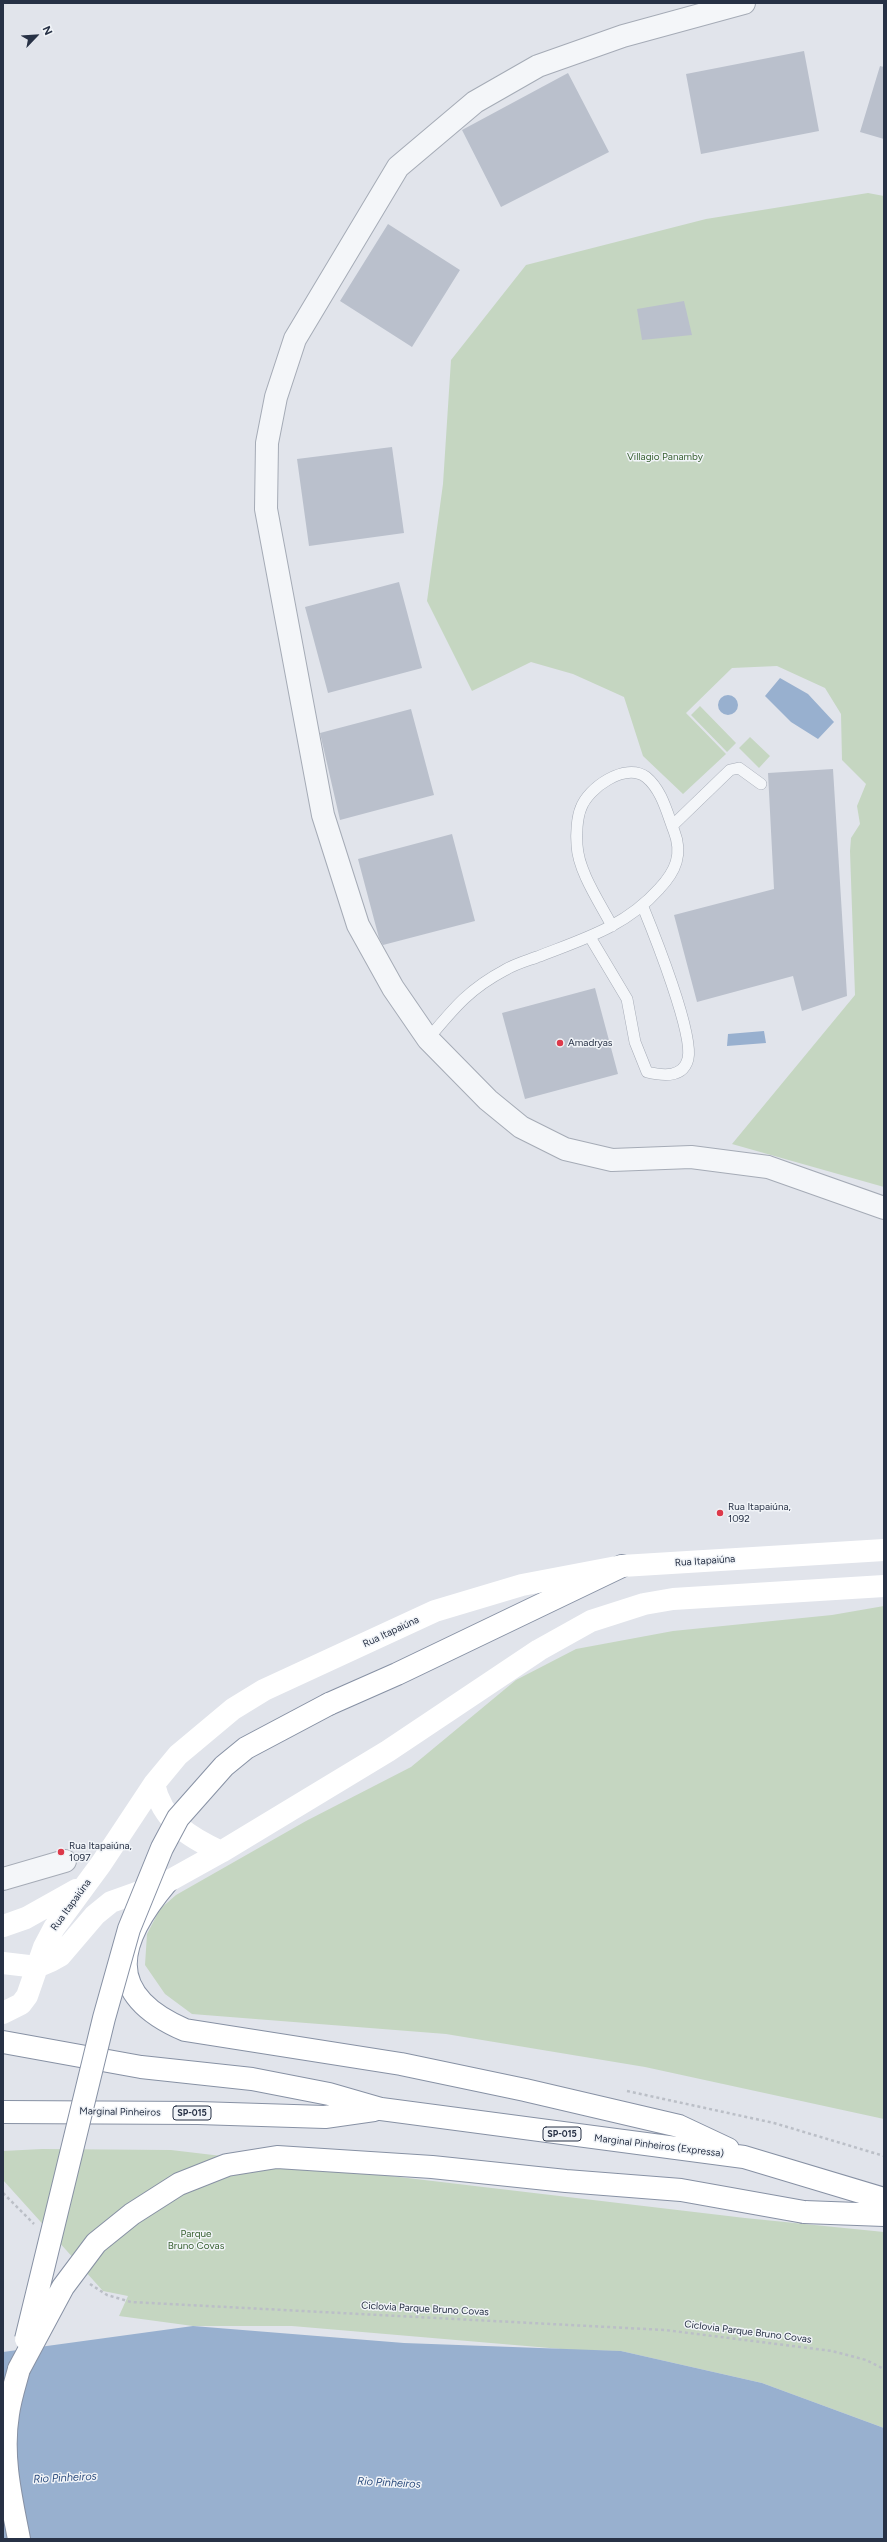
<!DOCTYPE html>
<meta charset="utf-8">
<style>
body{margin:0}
#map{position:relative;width:887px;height:2542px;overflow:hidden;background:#e1e4eb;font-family:Figtree,sans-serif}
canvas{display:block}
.frame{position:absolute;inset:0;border:4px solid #273145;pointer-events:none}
.north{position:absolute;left:16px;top:16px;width:40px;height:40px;-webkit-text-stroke:3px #f1f4f8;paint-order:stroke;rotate:65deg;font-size:11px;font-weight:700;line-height:16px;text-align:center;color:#273145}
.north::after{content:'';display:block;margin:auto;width:14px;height:18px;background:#273145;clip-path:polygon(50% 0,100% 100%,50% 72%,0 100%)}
</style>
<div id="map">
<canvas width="887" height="2542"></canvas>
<div class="frame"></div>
<div class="north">N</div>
</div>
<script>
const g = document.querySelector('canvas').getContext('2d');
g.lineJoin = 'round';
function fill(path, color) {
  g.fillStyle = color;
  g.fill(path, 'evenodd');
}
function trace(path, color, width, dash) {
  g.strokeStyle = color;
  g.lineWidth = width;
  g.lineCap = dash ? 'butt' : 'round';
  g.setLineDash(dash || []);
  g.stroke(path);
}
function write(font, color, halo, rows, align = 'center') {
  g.font = font + ' Figtree,sans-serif';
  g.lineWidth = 3;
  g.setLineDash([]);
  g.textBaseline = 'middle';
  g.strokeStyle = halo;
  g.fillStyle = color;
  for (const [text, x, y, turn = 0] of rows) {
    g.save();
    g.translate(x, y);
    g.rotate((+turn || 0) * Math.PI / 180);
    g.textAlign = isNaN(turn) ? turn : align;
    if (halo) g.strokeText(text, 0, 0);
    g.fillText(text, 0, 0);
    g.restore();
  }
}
fill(new Path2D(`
 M868 193 884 196V1187L732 1144 855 995 850 851 851 838 860 824 857 806 866 784 842 760 841 714 825 688 777 666 732 668 686 713 726 754 683 794 643 756 624 697 573 674 531 662 472 691 427 601 443 484 451 360 526 265 706 219Z
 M700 706 736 743 727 752 691 715Z
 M750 737 770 756 759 768 739 748Z
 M884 1606V2119L645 2067 446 2034 192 2014 165 1994 145 1965 147 1934 160 1909 176 1895 306 1821 411 1767 516 1680 576 1649 673 1631 832 1615Z
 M42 2149 171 2150 745 2218 884 2232V2428L762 2383 621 2351 573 2350 292 2326H193L119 2316 128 2296 103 2291 3 2180V2151Z`), '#c5d6c1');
fill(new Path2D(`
 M780 678 808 694 834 722 818 739 791 722 765 696Z
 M718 705a10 10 0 1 1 20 0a10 10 0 1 1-20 0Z
 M764 1031 766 1043 727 1046 728 1034Z
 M193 2326 404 2343 621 2351 762 2383 884 2428V2539H3V2352Z`), '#98b0cf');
fill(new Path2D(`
 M804 51 819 131 701 154 686 74Z
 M880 66 884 67V139L860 132Z
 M568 73 609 152 501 207 462 130Z
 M388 224 460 270 412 347 340 301Z
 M684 301 692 335 642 340 637 309Z
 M392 447 404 533 309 546 297 459Z
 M399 582 422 668 328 693 305 607Z
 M411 709 434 795 340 820 320 733Z
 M833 769 847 996 802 1011 793 976 697 1002 674 915 774 889 768 773Z
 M452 834 475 921 383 945 379 938 358 859Z
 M595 988 618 1074 525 1099 502 1013Z`), '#bac0cc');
const service = new Path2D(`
 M672 826 730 770 739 768 761 784
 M590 937 627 999 635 1042 647 1072C663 1076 683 1078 688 1059 694 1034 654 934 643 907
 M428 1039C454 1008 469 989 505 970 515 964 526 961 537 957 583 939 625 927 659 889 676 871 683 854 674 831 667 813 662 790 646 777 625 762 588 788 581 808 577 817 576 835 577 845 578 871 600 903 612 926`);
const minor = new Path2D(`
 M744 3 623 36 538 66 475 102 398 167 295 339 276 397 267 443 266 509 323 815 358 925 393 988 428 1039 488 1100 521 1127 565 1149 612 1160 691 1157 768 1167 884 1208
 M3 1879 65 1861`);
const motorway = new Path2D(`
 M329 1704 397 1674 622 1566
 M167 1882C117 1941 101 1994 185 2030L401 2064 525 2090 679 2126 728 2149
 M3 2042 141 2067 252 2079 329 2094 381 2109 744 2157 884 2199
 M3 2112 198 2113 325 2117 374 2110
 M804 2212 884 2215
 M19 2539C11 2498 1 2456 8 2414 10 2399 15 2384 19 2369`);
trace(service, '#a5abb6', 12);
trace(minor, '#a5abb6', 24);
trace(motorway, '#8791a4', 24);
trace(new Path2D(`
 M627 2091 774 2123 884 2156
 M3 2193 34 2224
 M90 2284 107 2295 131 2302 665 2330 832 2351 866 2360 884 2369`), '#bbbfc7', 2.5, [3, 3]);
trace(service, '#f4f6f9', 11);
trace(minor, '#f4f6f9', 22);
trace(new Path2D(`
 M154 1784C162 1821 189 1837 221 1852
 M3 1926 26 1918 76 1890
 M3 1963 37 1967 51 1961 60 1956 95 1915 111 1902 167 1882 221 1852 388 1751 539 1650 591 1621 644 1604 673 1599 884 1586
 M3 2013 21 2004 27 1996 44 1947 54 1928 101 1864 154 1784 178 1755 233 1709 264 1690 435 1611 522 1585 622 1566 884 1550`), '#fff', 22);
trace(motorway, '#fff', 22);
const motorwayBridge = new Path2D(`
 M26 2339 104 2018 129 1929 162 1848 178 1818 224 1766 246 1748 329 1704
 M19 2369 63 2287 96 2243 132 2214 179 2184 227 2165 277 2157 432 2167 566 2181 681 2190 804 2212`);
trace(motorwayBridge, '#8791a4', 24, []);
trace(motorwayBridge, '#fff', 22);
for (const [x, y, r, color] of [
 [560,1043,4,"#dd394a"],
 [720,1513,4,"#dd394a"],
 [61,1852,4,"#dd394a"]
]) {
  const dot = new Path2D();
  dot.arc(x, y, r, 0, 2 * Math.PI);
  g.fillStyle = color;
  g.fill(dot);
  trace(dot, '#f1f4f8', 1.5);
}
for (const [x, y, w] of [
 [192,2113,38],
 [562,2134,38]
]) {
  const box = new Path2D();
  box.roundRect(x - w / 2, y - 7, w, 14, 3);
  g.fillStyle = '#f1f4f8';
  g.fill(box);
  trace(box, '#273145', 1);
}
write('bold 9px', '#273145', null, [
 ["SP-015",192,2113],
 ["SP-015",562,2134]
]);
write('10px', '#3a6233', '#f1f4f8', [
 ["Villagio Panamby",665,457],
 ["Parque",196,2234],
 ["Bruno Covas",196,2246]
]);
write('10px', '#273145', '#f1f4f8', [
 ["Amadryas",568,1043],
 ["Rua Itapaiúna,",728,1507],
 ["1092",728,1519],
 ["Rua Itapaiúna,",69,1846],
 ["1097",69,1858]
], 'left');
write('10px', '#273145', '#f1f4f8', [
 ["Rua Itapaiúna",705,1561,-4],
 ["Rua Itapaiúna",391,1632,-25],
 ["Rua Itapaiúna",71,1905,-54],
 ["Marginal Pinheiros",120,2112,1],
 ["Marginal Pinheiros (Expressa)",659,2146,7],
 ["Ciclovia Parque Bruno Covas",425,2309,3],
 ["Ciclovia Parque Bruno Covas",748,2332,7]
]);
write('italic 11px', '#2d4d7e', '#f1f4f8', [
 ["Rio Pinheiros",65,2478,-3],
 ["Rio Pinheiros",389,2483,3]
]);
</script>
